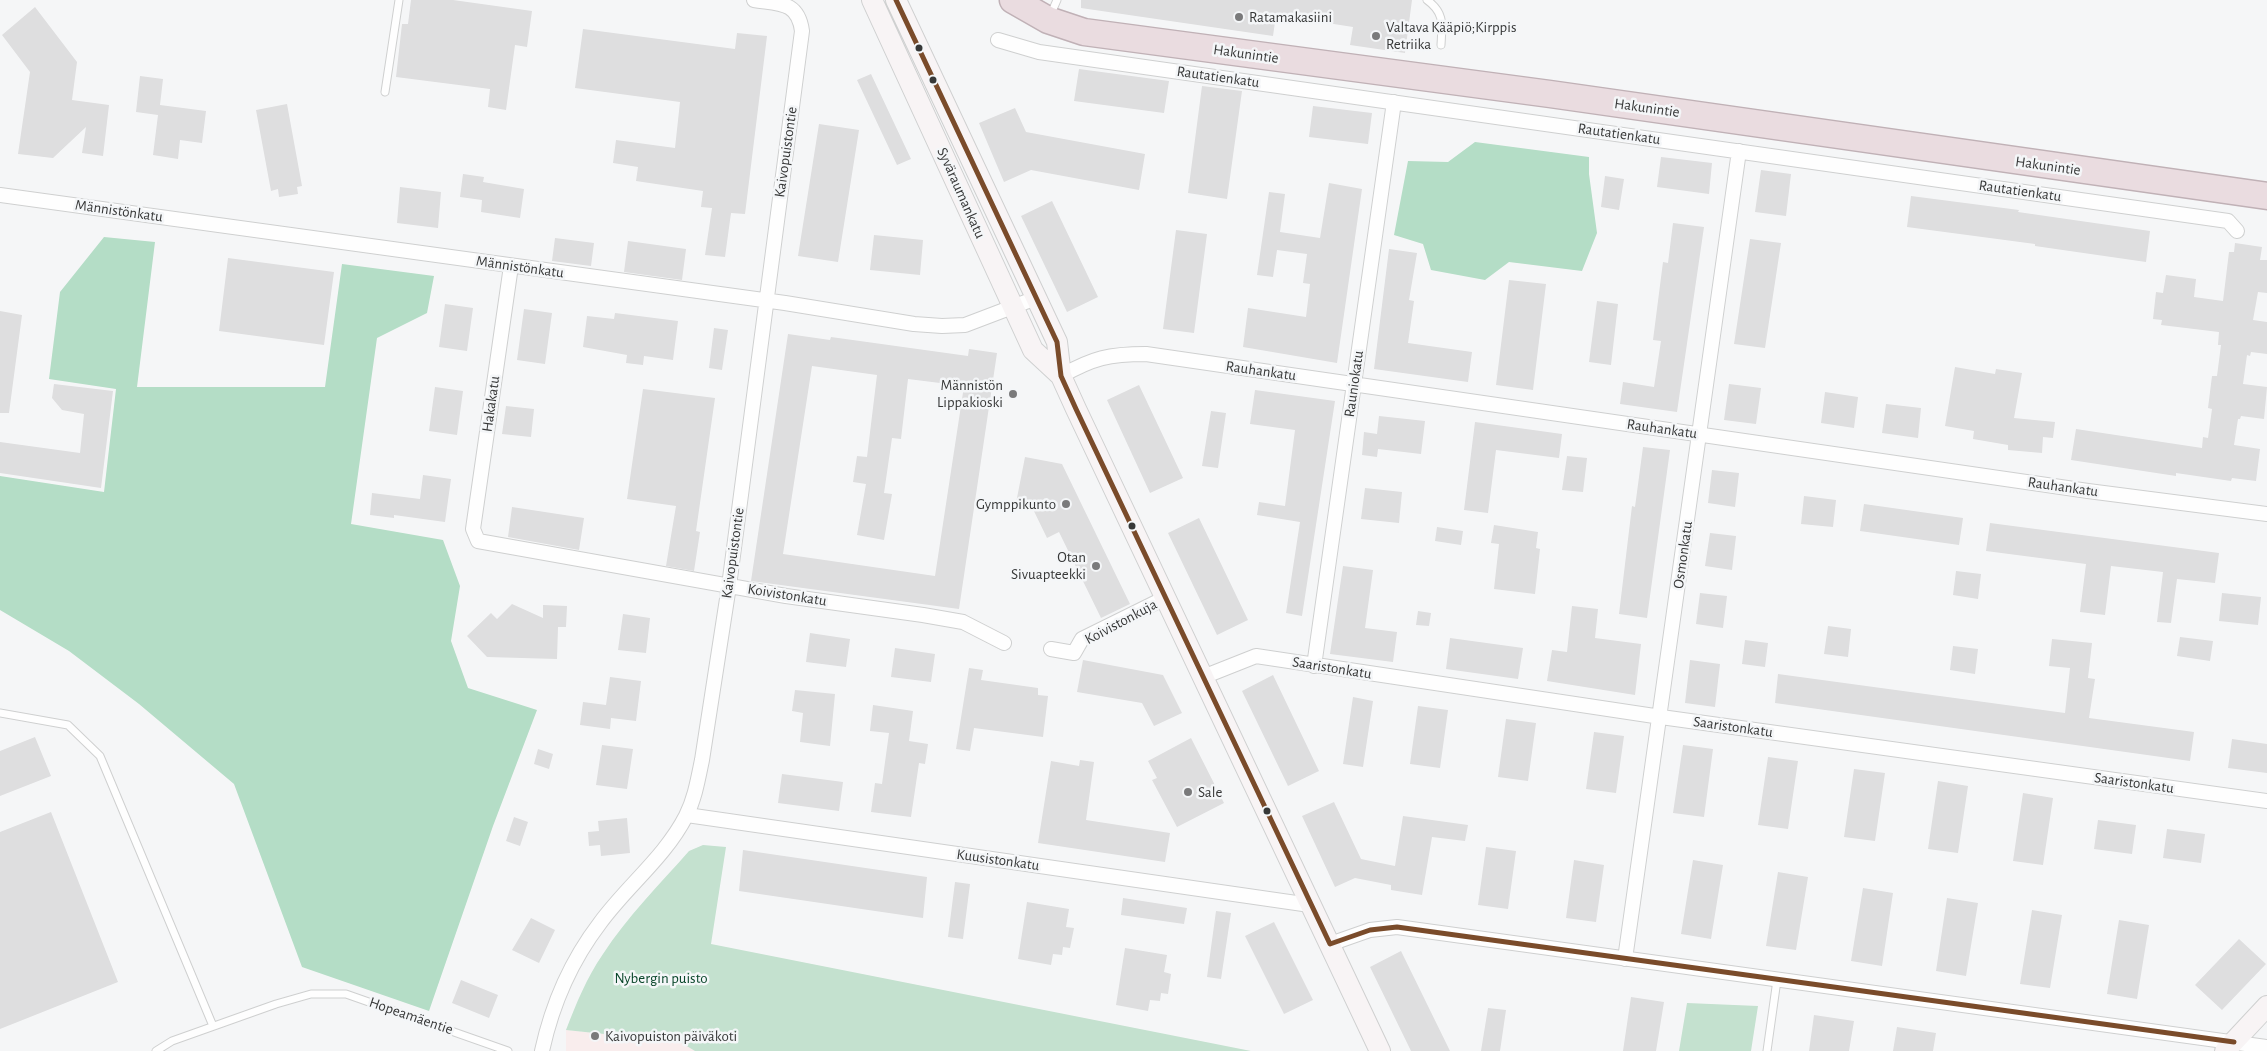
<!DOCTYPE html>
<meta charset="utf-8">
<style>
body{margin:0}
canvas{display:block;background:#f5f6f7}
</style>
<canvas width="2267" height="1051"></canvas>
<script>
const g = document.querySelector('canvas').getContext('2d');
g.lineJoin = 'round';
function fill(path, color) {
  g.fillStyle = color;
  g.fill(path, 'evenodd');
}
function trace(path, color, width, dash) {
  g.strokeStyle = color;
  g.lineWidth = width;
  g.lineCap = dash ? 'butt' : 'round';
  g.setLineDash(dash || []);
  g.stroke(path);
}
function write(font, color, halo, rows, align = 'center') {
  g.font = font + ' "Alegreya Sans",sans-serif';
  g.lineWidth = 5;
  g.setLineDash([]);
  g.textBaseline = 'middle';
  g.strokeStyle = halo;
  g.fillStyle = color;
  for (const [text, x, y, turn = 0] of rows) {
    g.save();
    g.translate(x, y);
    g.rotate((+turn || 0) * Math.PI / 180);
    g.textAlign = isNaN(turn) ? turn : align;
    if (halo) g.strokeText(text, 0, 0);
    g.fillText(text, 0, 0);
    g.restore();
  }
}
fill(new Path2D(`
 M566 1030 681 1042 695 1051H566Z`), '#f9eded');
fill(new Path2D(`
 M703 845 726 847 711 944 1251 1051H695L680 1042 566 1030C576 1004 587 977 603 954 627 917 660 884 689 851Z
 M1687 1003 1758 1006 1751 1051H1679Z`), '#c4e1cf');
fill(new Path2D(`
 M1475 142 1589 157V174L1597 233 1582 271 1509 262 1485 280 1431 270 1423 244 1394 235 1408 161 1448 162Z
 M104 237 155 242 137 387H325L342 264 434 276 427 313 377 338 351 524 443 540 460 586 451 641 468 688 537 710 493 826 429 1011 302 967 234 784 139 704 69 651 0 610V476L104 492 116 389 49 379 60 292Z`), '#b4ddc6');
fill(new Path2D(`
 M411 0H453L532 11 527 47 515 45 506 110 488 107 490 89 396 77 402 24H408Z
 M1081 0H1412L1405 53 1350 45 1353 27 1276 15 1273 36 1081 8Z
 M35 7 77 62 72 100 109 105 103 156 82 153 86 127 53 158 18 154 30 72 2 35Z
 M583 29 735 49 737 33 767 36 745 214 731 213 725 257 705 255 712 208 701 207 703 191 636 181 638 167 613 163 616 140 675 148 680 102 575 88Z
 M1079 69 1169 81 1164 113 1074 101Z
 M871 74 911 159 897 165 857 80Z
 M140 76 163 79 160 105 206 111 202 143 180 140 178 159 153 155 158 115 136 112Z
 M1202 86 1242 91 1227 199 1188 193Z
 M287 104 302 186 297 187 298 194 279 197 278 189 271 191 256 110Z
 M1313 106 1372 113 1368 144 1309 137Z
 M1015 108 1026 132 1145 154 1139 190 1031 170 1004 182 979 123Z
 M819 124 859 130 838 262 798 256Z
 M1661 157 1712 163 1709 194 1657 187Z
 M1761 170 1791 174 1786 216 1755 212Z
 M463 174 484 177 483 182 524 189 520 218 481 212 482 200 460 197Z
 M1605 176 1624 179 1619 210 1601 207Z
 M1329 183 1362 189 1337 363 1243 347 1248 308 1306 317 1310 284 1303 283 1307 254 1277 250 1273 277 1257 275 1269 192 1285 194 1280 232 1320 238Z
 M400 187 441 192 438 228 397 223Z
 M1911 196 2019 210 2018 212 2150 231 2146 262 2035 246V244L1907 227Z
 M1052 201 1098 297 1067 312 1021 216Z
 M1673 223 1704 227 1677 412 1620 404 1623 382 1654 387 1661 341 1653 340 1663 262 1668 263Z
 M1176 230 1207 234 1194 333 1163 329Z
 M874 235 923 240 920 275 870 270Z
 M555 238 594 243 591 266 552 261Z
 M1750 239 1781 243 1765 348 1734 344Z
 M628 241 686 249 682 280 624 272Z
 M2235 243 2262 247 2260 260H2267V293L2258 292 2253 320 2267 322V354L2251 352 2250 356 2247 355 2243 384 2267 387 2264 419 2241 416 2240 419H2238L2234 445 2260 449 2256 481 2232 478 2231 481 2176 473V476L2071 460 2076 429 2202 448 2203 437 2208 438 2212 409 2208 408 2212 376H2217L2221 345H2218L2219 332 2161 325 2162 320 2153 319 2156 292 2163 293 2166 275 2196 279 2194 297 2223 301 2229 252H2234Z
 M1389 249 1417 253 1409 300 1414 301 1408 343 1472 352 1468 382 1374 369Z
 M228 258 334 272 324 345 219 331Z
 M1509 280 1546 284 1533 390 1496 385Z
 M1597 301 1618 304 1611 365 1589 362Z
 M445 304 473 308 467 351 439 347Z
 M524 309 552 313 545 364 517 360Z
 M0 311 22 315 9 413H0Z
 M615 313 678 321 673 360 644 356 643 365 626 363 627 355 583 347 587 316 614 319Z
 M714 328 728 330 722 370 709 368Z
 M788 334 830 340 831 337 968 356 969 349 997 353 959 609 751 581ZM812 366 877 375 867 457 857 456 853 482 866 484 857 535 884 540 892 494 884 493 892 438 901 439 908 379 964 386 935 576 783 554Z
 M1955 367 1995 374 1996 369 2022 373 2014 418 2055 422 2053 438 2043 437 2042 453 2008 450V445L1973 439 1974 431 1945 426Z
 M54 384 113 391 101 488 0 473V442L80 453 84 414 62 410 52 398Z
 M1729 384 1761 388 1756 424 1724 420Z
 M1139 385 1183 478 1150 493 1107 400Z
 M435 387 463 391 457 435 429 431Z
 M643 389 715 398 696 531 700 532 694 571 666 566 676 506 627 499Z
 M1255 390 1335 401 1302 616 1286 613 1300 522 1257 515 1259 502 1285 506 1295 430 1250 424Z
 M1825 392 1858 397 1854 428 1821 423Z
 M1886 404 1921 408 1918 438 1882 433Z
 M506 406 534 409 531 437 502 434Z
 M1211 411 1226 413 1218 468 1202 466Z
 M1379 416 1425 421 1421 454 1378 449 1377 457 1362 455 1364 432 1377 434Z
 M1475 422 1562 434 1559 458 1496 450 1488 513 1464 510Z
 M1643 447 1670 450 1647 618 1619 614 1632 506 1635 507Z
 M1567 456 1587 458 1583 492 1562 490Z
 M1025 457 1062 464 1130 604 1101 618 1059 532 1047 538 1031 505 1016 503Z
 M1712 470 1739 473 1735 507 1708 503Z
 M423 475 451 479 445 522 394 515V518L370 515 372 493 420 499Z
 M1365 488 1402 492 1399 523 1361 519Z
 M1804 496 1836 500 1833 527 1801 524Z
 M1864 504 1963 518 1959 545 1860 531Z
 M512 507 584 518 579 550 508 537Z
 M1199 518 1248 620 1217 635 1168 533Z
 M1990 523 2219 553 2215 583 2177 579 2171 623 2157 622 2163 572 2111 566 2105 615 2080 612 2086 564 1986 551Z
 M1494 525 1538 532 1536 548 1540 549 1535 594 1494 589 1499 544 1491 543Z
 M1437 527 1463 531 1461 545 1435 541Z
 M1710 533 1736 536 1732 570 1705 566Z
 M1343 566 1373 570 1365 628 1397 632 1393 662 1330 654Z
 M1956 571 1981 574 1978 599 1953 595Z
 M1700 593 1727 596 1723 628 1696 624Z
 M2222 593 2261 597 2258 625 2219 621Z
 M512 604 543 618V605L567 606 566 627H558L557 659 487 657 467 636 491 613 497 619Z
 M1572 606 1598 609 1595 638 1641 644 1635 695 1547 681 1552 650 1567 652Z
 M1418 611 1431 613 1429 626 1416 625Z
 M623 614 650 618 646 653 618 650Z
 M1828 626 1851 629 1848 657 1824 654Z
 M810 633 850 639 846 667 806 662Z
 M2180 637 2213 641 2210 661 2177 656Z
 M1450 638 1523 648 1518 679 1446 669Z
 M2052 639 2092 643 2088 678 2095 679 2089 718 2194 732 2190 761 1775 703 1778 674 2065 713 2070 668 2049 666Z
 M1745 640 1768 643 1765 667 1742 664Z
 M1953 646 1978 649 1975 674 1950 670Z
 M895 648 935 654 931 682 891 677Z
 M1083 660 1163 675 1182 713 1154 726 1142 703 1077 692Z
 M1690 660 1720 664 1715 707 1685 703Z
 M969 668 983 670 981 680 1038 688V695L1048 696 1043 737 974 728 970 751 956 749Z
 M1273 675 1319 771 1288 786 1242 691Z
 M610 677 641 681 636 721 611 718 610 729 580 725 583 702 606 705Z
 M795 690 835 694 830 746 800 742 803 713 792 711Z
 M1353 697 1373 701 1363 767 1343 764Z
 M873 705 913 711 909 741 928 744 925 764 919 763 911 817 871 812 875 783 882 784 889 733 870 731Z
 M1418 706 1448 710 1440 768 1410 764Z
 M1506 719 1536 723 1528 781 1498 777Z
 M1594 732 1624 736 1616 793 1586 789Z
 M35 737 51 776 0 796V751Z
 M1191 738 1224 803 1177 827 1152 780 1157 778 1148 761Z
 M2232 739 2267 744V773L2228 768Z
 M602 745 633 749 627 789 596 785Z
 M1683 745 1713 749 1704 817 1673 813Z
 M538 749 553 754 549 769 534 764Z
 M1768 757 1798 761 1788 829 1758 825Z
 M1080 760 1094 762 1086 820 1170 833 1165 862 1038 843 1051 761 1079 766Z
 M1854 769 1885 773 1875 841 1844 837Z
 M782 774 843 782 839 811 778 803Z
 M1938 781 1968 786 1958 853 1928 849Z
 M2023 793 2053 798 2043 865 2013 861Z
 M1334 802 1361 859 1395 866 1403 816 1468 825 1465 841 1432 837 1422 895 1391 890V885L1355 878 1335 887 1302 816Z
 M51 812 118 982 0 1029V832Z
 M514 817 528 822 520 846 506 841Z
 M627 818 630 853 601 856 600 845 589 846 588 832 599 831 598 821Z
 M2098 820 2136 825 2132 854 2094 849Z
 M2167 829 2205 834 2201 863 2163 858Z
 M1486 847 1516 851 1508 909 1478 905Z
 M743 850 927 877 923 918 739 891Z
 M1574 860 1604 865 1596 922 1566 918Z
 M1693 860 1723 865 1711 939 1681 934Z
 M1778 872 1808 877 1796 950 1766 946Z
 M955 882 970 884 963 939 948 937Z
 M1863 888 1893 893 1882 966 1851 961Z
 M1123 898 1187 908 1184 924 1121 915Z
 M1947 898 1978 903 1966 976 1936 971Z
 M1027 902 1069 909 1066 927 1074 928 1070 948 1063 947 1062 955 1053 954 1051 965 1018 959Z
 M2032 910 2062 915 2050 988 2020 984Z
 M1216 911 1231 913 1221 979 1207 977Z
 M531 918 555 930 539 963 512 950Z
 M2119 920 2149 925 2137 999 2107 994Z
 M1274 922 1313 1000 1284 1014 1245 936Z
 M2239 939 2266 964 2222 1010 2195 985Z
 M1125 948 1167 955 1164 972 1171 974 1168 994 1161 993 1160 1001 1150 1000 1148 1011 1116 1005Z
 M1401 951 1450 1051H1411L1370 967Z
 M461 980 498 995 489 1018 452 1003Z
 M1631 997 1664 1002 1656 1051H1623Z
 M1488 1008 1506 1010 1500 1051H1481Z
 M1814 1015 1854 1021 1849 1051H1809Z
 M1897 1027 1936 1033 1933 1051H1893Z`), '#dededf');
const lane = new Path2D(`
 M1427 0C1445 13 1442 25 1441 45
 M1050 16 1057 0
 M385 92 399 0
 M0 713 68 725 100 756 213 1026
 M156 1051 172 1041 276 1004 311 994H346L508 1051
 M1767 1051 1777 980`);
const street = new Path2D(`
 M998 40 1039 52 2228 221 2237 231
 M0 195 785 303 914 324 942 326 965 325 1036 298
 M511 266 473 529 478 541 786 596 923 615 963 622 1004 643
 M1061 376C1093 358 1109 354 1146 354L2088 491 2267 514
 M1051 649 1074 653 1082 639 1165 598
 M1314 666 1394 102
 M1203 677 1256 656 1661 717 2267 801
 M687 815 1310 905
 M1330 944 1370 930 1397 927 2267 1047
 M1625 959 1739 151
 M542 1051C552 1005 571 961 600 923 627 886 665 857 686 816 695 798 698 779 702 760L729 586 802 31C798 1 779 4 754 0`);
const secondary = new Path2D(`
 M872 0 1033 350 1061 376
 M896 0 1057 342 1061 376 1076 409 1380 1051
 M2225 1051 2267 1006`);
const highway = new Path2D(`
 M1013 0 1048 20 1084 32 1550 94 2267 196`);
trace(lane, '#cfd0d0', 9);
trace(street, '#cfd0d0', 16);
trace(secondary, '#cfd0d0', 22);
trace(highway, '#c0b1b6', 29);
trace(lane, '#fefefe', 7);
trace(street, '#fefefe', 14);
trace(secondary, '#f8f4f5', 20);
trace(highway, '#eadce0', 26);
trace(new Path2D(`
 M896 0 1057 342 1061 376 1076 409 1330 944 1370 930 1397 927 2234 1042`), '#7a4b2a', 5);
for (const [x, y, r, color] of [
 [1239,17,5,"#7a7a7b"],
 [1376,36,5,"#7a7a7b"],
 [919,48,4.5,"#373838"],
 [933,80,4.5,"#373838"],
 [1013,394,5,"#7a7a7b"],
 [1066,504,5,"#7a7a7b"],
 [1132,526,4.5,"#373838"],
 [1096,566,5,"#7a7a7b"],
 [1188,792,5,"#7a7a7b"],
 [1267,811,4.5,"#373838"],
 [595,1036,5,"#7a7a7b"]
]) {
  const dot = new Path2D();
  dot.arc(x, y, r, 0, 2 * Math.PI);
  g.fillStyle = color;
  g.fill(dot);
  trace(dot, '#f4f6f8', 2);
}
write('15px', '#373838', '#f4f6f8', [
 ["Ratamakasiini",1249,17],
 ["Valtava Kääpiö;Kirppis",1386,27],
 ["Retriika",1386,44],
 ["Männistön",1003,385,"right"],
 ["Lippakioski",1003,402,"right"],
 ["Gymppikunto",1056,504,"right"],
 ["Otan",1086,557,"right"],
 ["Sivuapteekki",1086,574,"right"],
 ["Sale",1198,792],
 ["Kaivopuiston päiväkoti",605,1036]
], 'left');
write('15px', '#373838', '#f4f6f8', [
 ["Hakunintie",1246,54,8],
 ["Rautatienkatu",1218,77,8],
 ["Hakunintie",1647,108,8],
 ["Rautatienkatu",1619,134,8],
 ["Kaivopuistontie",786,152,-82],
 ["Hakunintie",2048,166,8],
 ["Rautatienkatu",2020,191,8],
 ["Syväraumankatu",961,193,66],
 ["Männistönkatu",119,211,8],
 ["Männistönkatu",520,267,8],
 ["Rauhankatu",1261,371,8],
 ["Rauniokatu",1354,384,-82],
 ["Hakakatu",491,404,-82],
 ["Rauhankatu",1662,429,8],
 ["Rauhankatu",2063,487,8],
 ["Kaivopuistontie",733,553,-82],
 ["Osmonkatu",1683,555,-82],
 ["Koivistonkatu",787,595,9],
 ["Koivistonkuja",1121,622,-28],
 ["Saaristonkatu",1332,668,9],
 ["Saaristonkatu",1733,727,8],
 ["Saaristonkatu",2134,783,8],
 ["Kuusistonkatu",998,860,8],
 ["Hopeamäentie",411,1016,19]
]);
write('15px', '#09462a', '#f4f6f8', [
 ["Nybergin puisto",661,978]
]);
</script>
